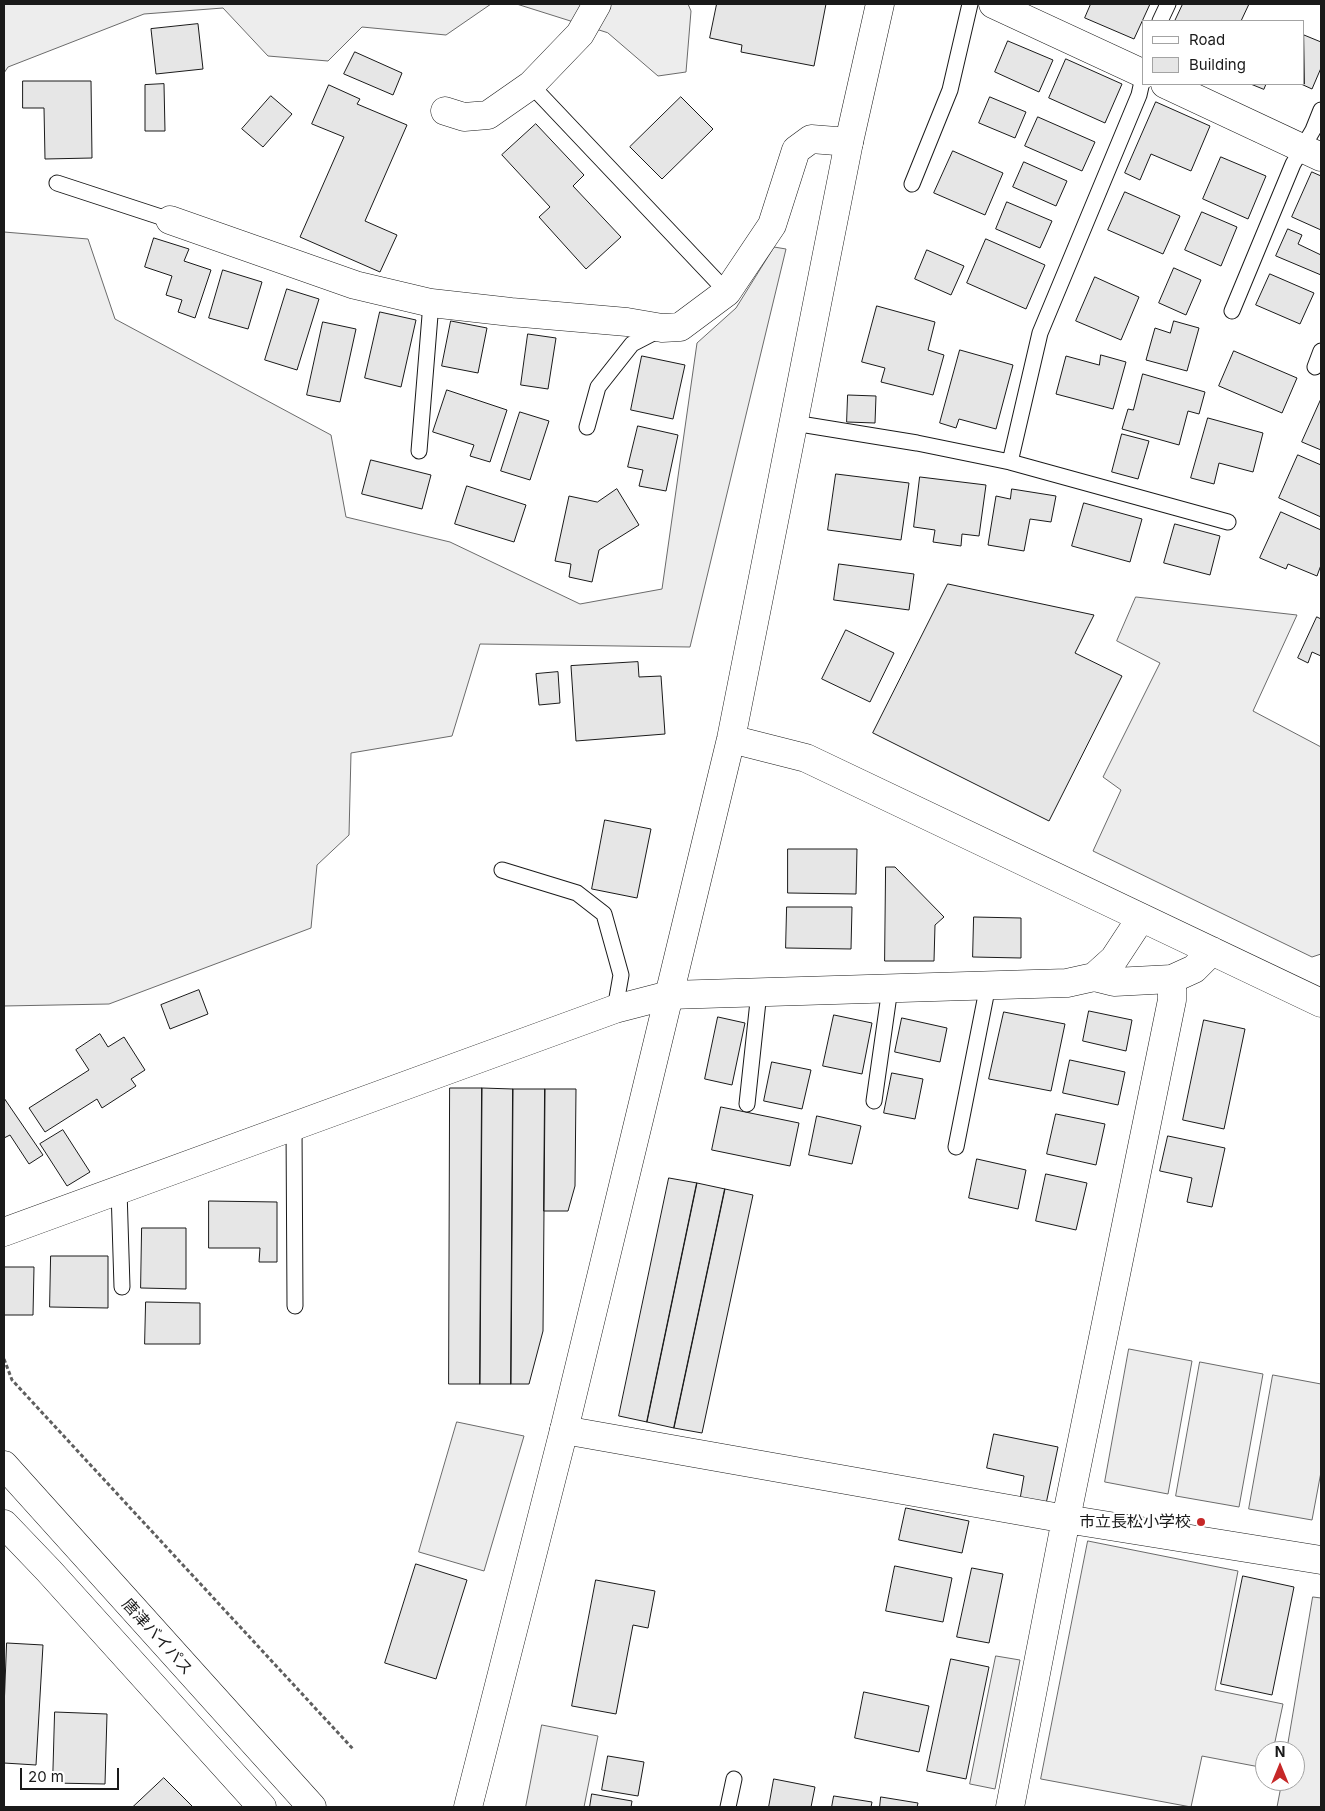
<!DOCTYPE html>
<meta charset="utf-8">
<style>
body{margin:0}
#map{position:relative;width:1325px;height:1811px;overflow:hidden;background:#fff;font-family:Inter,sans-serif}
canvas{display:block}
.frame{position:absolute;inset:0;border:5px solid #1a1a1a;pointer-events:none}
.legend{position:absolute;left:1142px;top:20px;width:162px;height:65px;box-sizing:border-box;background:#fff;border:1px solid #a3a3a3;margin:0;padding:6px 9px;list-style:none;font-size:15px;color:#1a1a1a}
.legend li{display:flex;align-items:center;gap:10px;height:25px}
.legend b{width:25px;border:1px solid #a3a3a3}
.north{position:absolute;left:1255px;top:1741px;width:50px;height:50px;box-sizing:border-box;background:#fff;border:1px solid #a3a3a3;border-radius:50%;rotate:0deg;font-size:14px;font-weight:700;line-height:20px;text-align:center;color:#1a1a1a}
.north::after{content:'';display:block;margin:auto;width:18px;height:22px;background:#c62828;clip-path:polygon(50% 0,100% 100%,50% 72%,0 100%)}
.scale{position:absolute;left:20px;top:1768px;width:99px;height:22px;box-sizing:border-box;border:2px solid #1a1a1a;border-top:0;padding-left:6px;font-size:15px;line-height:18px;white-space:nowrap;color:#1a1a1a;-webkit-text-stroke:4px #fff;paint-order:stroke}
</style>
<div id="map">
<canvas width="1325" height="1811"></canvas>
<div class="frame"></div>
<ul class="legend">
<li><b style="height:6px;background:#fff"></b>Road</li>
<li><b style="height:14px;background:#e6e6e6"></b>Building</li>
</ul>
<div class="north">N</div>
<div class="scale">20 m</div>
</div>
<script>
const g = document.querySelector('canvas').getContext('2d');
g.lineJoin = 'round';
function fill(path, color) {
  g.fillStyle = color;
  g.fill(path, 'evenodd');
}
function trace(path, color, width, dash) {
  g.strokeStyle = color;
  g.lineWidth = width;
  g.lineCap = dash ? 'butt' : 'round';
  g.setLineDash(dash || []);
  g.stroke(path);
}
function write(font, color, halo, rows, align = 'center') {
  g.font = font + ' Inter,"Noto Sans JP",sans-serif';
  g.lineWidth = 4;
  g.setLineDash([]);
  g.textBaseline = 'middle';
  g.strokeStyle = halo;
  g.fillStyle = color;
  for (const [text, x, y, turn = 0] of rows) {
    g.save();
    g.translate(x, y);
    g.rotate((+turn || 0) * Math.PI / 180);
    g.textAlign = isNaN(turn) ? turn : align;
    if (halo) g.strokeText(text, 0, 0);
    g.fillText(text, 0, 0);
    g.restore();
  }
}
const built = new Path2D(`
 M4 4H491L446 35 362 27 328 61 268 56 223 8 144 14 8 67 4 73Z
 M517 4H688L691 11 686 72 658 76 608 33Z
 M4 232 88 239 115 319 331 435 346 517 450 542 580 604 662 589 697 343 736 308 774 247 786 249 690 647 480 644 452 736 351 753 349 835 317 865 311 928 109 1004 4 1006Z
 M1136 597 1297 615 1253 711 1321 747V954L1312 957 1093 851 1121 790 1103 777 1160 663 1117 641Z
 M1129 1349 1192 1361 1168 1494 1105 1482Z
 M1200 1362 1263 1374 1239 1507 1176 1496Z
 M1273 1375 1321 1384V1472L1312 1520 1249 1509Z
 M457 1422 524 1436 484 1571 419 1552Z
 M1088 1541 1238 1571 1215 1690 1283 1704 1273 1751H1265V1768L1202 1756 1191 1807 1041 1779Z
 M1313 1597 1321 1598V1807H1277L1282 1781H1295V1751H1287Z
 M996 1656 1020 1660 995 1789 970 1784Z
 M542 1725 598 1736 584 1807H526Z`);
fill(built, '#ededed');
trace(built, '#6a6a6a', 1);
const building = new Path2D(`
 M717 4H826L814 66 741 52 742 45 710 38Z
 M1091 4H1150L1134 39 1085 18Z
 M1183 4H1249L1241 21H1175Z
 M198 24 203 69 156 74 151 29Z
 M1304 35 1321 42V68L1312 89 1301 84H1304Z
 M1008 41 1053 60 1039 92 995 72Z
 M355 52 402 73 393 95 344 74Z
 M1066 59 1122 84 1105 123 1049 98Z
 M23 81H91L92 158 45 159 44 108H23Z
 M164 84 165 131H145V85Z
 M1251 84H1266L1264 89Z
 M329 85 360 99 357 104 407 125 365 221 397 235 380 272 300 237 344 137 312 124Z
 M271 96 292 114 263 147 242 129Z
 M681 97 713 129 662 179 630 147Z
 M990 97 1026 112 1015 138 979 123Z
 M1156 102 1210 126 1191 171 1151 154 1140 180 1125 173Z
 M1038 117 1095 142 1082 171 1025 146Z
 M536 124 584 175 573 186 621 237 586 269 539 217 550 207 502 155Z
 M953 151 1003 173 985 215 934 193Z
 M1221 157 1266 176 1248 219 1203 199Z
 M1024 162 1067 181 1056 206 1013 187Z
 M1312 172 1321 176V230L1292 217Z
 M1125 192 1180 216 1163 254 1108 230Z
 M1007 202 1052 221 1040 248 996 229Z
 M1202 212 1237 227 1221 266 1185 250Z
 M1288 229 1302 235 1298 244 1321 255V275L1276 256Z
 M154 238 189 249 184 261 211 270 195 318 178 312 182 300 166 295 172 276 145 267Z
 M986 239 1045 265 1026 309 967 283Z
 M927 250 964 266 951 295 915 279Z
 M1174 268 1201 280 1186 315 1159 303Z
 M223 270 262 282 248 329 209 318Z
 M1270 274 1314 293 1300 324 1256 305Z
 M1095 277 1139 297 1121 340 1076 321Z
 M287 289 319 299 297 370 265 360Z
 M877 306 935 322 928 350 944 355 933 395 881 382 885 368 862 362Z
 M380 312 416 320 401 387 365 378Z
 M451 321 487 328 478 373 442 366Z
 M1174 321 1199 328 1187 371 1146 360 1155 328 1170 333Z
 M323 322 356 329 340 402 307 395Z
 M528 334 556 338 548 389 521 385Z
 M960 350 1013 365 996 429 959 419 956 428 940 423Z
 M1234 351 1297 378 1282 413 1219 386Z
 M1101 355 1126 362 1113 409 1056 394 1066 356 1099 365Z
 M642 356 685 365 673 419 631 410Z
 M1143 374 1205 392 1199 414 1188 411 1179 445 1122 429 1128 409 1133 410Z
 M447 390 507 410 490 462 470 456 474 445 433 432Z
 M848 395 876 396 875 423 847 422Z
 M1321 399V450L1302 442Z
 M520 412 549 421 530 480 501 471Z
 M1208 418 1263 433 1253 472 1219 463 1214 484 1191 478Z
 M638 426 678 435 666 491 639 486 643 470 628 467Z
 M1122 434 1149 441 1138 479 1112 472Z
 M1298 455 1321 465V517L1279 498Z
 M371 460 431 475 422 509 362 494Z
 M836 474 909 483 901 540 828 530Z
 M920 477 986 485 979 536 962 534 961 546 933 542 935 530 914 527Z
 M467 486 526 505 514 542 455 524Z
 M617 489 639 525 599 550 592 582 569 577 571 564 555 561 569 496 597 502Z
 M1012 489 1056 496 1051 522 1030 519 1024 551 988 545 996 496 1010 499Z
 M1084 503 1142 519 1130 562 1072 546Z
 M1281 512 1321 530V565L1317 576 1288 564 1286 569 1260 558Z
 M1175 524 1220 536 1210 575 1164 563Z
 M839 564 914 574 909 610 834 600Z
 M948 584 1094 615 1075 653 1122 676 1049 821 873 733Z
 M1317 617 1321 619V656L1312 652 1308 663 1298 658Z
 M846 630 894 653 870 702 822 679Z
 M638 662 639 677 661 676 665 734 576 741 571 666Z
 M558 672 560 703 539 705 536 674Z
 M605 820 651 829 637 898 592 889Z
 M788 849H857L856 894 788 893Z
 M886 867H895L944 917 935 925 934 961H885Z
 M787 907H852L851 949 786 948Z
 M974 917 1021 918V958L973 957Z
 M199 990 208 1014 170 1029 161 1005Z
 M1089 1011 1132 1020 1126 1051 1083 1041Z
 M1004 1012 1065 1024 1051 1091 989 1079Z
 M834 1015 872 1023 862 1074 823 1066Z
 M718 1017 745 1023 732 1085 705 1079Z
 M902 1018 947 1028 940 1062 895 1052Z
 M1204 1020 1245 1029 1224 1129 1183 1120Z
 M100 1034 108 1047 124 1037 145 1070 131 1079 136 1086 102 1108 97 1099 45 1132 29 1108 89 1070 76 1050Z
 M1070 1060 1125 1072 1118 1105 1063 1093Z
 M772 1062 811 1070 802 1109 764 1101Z
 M892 1073 923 1079 915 1119 884 1113Z
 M450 1088H482L480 1384H449Z
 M482 1088 513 1089 511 1384H480Z
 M513 1089H545L543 1331 529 1384H511Z
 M545 1089H576L575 1186 568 1211H544Z
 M4 1098 43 1155 29 1164 10 1135 4 1138Z
 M721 1107 799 1123 790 1166 712 1150Z
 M1056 1114 1105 1124 1096 1165 1047 1154Z
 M817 1116 861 1126 852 1164 809 1155Z
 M63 1130 90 1172 67 1186 40 1144Z
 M1168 1136 1225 1148 1212 1207 1187 1202 1192 1178 1160 1171Z
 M977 1159 1026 1170 1018 1209 969 1198Z
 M1046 1174 1087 1183 1076 1230 1036 1221Z
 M669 1178 697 1183 647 1422 619 1416Z
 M697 1183 725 1189 674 1428 647 1422Z
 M725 1189 753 1195 702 1433 674 1428Z
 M209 1201 277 1202V1262H259L260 1248H209Z
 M142 1228H186V1289L141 1288Z
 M51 1256H108V1308L50 1307Z
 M4 1267H34L33 1315H4Z
 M146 1302 200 1303V1344H145Z
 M994 1434 1058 1447 1046 1504 1020 1499 1024 1476 987 1468Z
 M906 1508 969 1521 962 1553 899 1540Z
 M416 1564 467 1580 436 1679 385 1663Z
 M895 1566 952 1578 943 1622 886 1611Z
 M972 1568 1003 1574 989 1643 957 1637Z
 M1243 1576 1294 1587 1272 1695 1221 1684Z
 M596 1580 655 1591 648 1628 633 1625 616 1714 572 1706Z
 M7 1643 43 1645 36 1765 4 1763V1709Z
 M951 1659 989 1667 966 1779 927 1771Z
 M864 1692 929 1706 919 1752 855 1738Z
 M55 1712 107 1714 105 1784 53 1783Z
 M608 1756 644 1762 638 1796 602 1790Z
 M164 1778 193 1807H133Z
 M774 1779 815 1787 811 1807H769Z
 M592 1794 632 1801 631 1807H590Z
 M834 1796 872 1802 871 1807H832Z
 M881 1797 918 1803 917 1807H880Z`);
fill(building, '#e6e6e6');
trace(building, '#1a1a1a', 1);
const service = new Path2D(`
 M1160 21 1168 4
 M531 85 727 292
 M57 183 170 220
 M912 184 950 90 970 4
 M1232 311 1293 164 1313 130 1321 110
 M1315 367 1321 351
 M794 423 917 443 1010 462 1228 522
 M587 427 598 387 632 344 659 330
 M419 451 431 303
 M1010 462 1040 333 1139 95 1144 73
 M502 870 577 893 604 914 621 975 615 1009
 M874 1101 890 988
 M747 1104 759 992
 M294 1126 295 1306
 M956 1147 988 985
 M119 1190 122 1287
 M728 1807 734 1779`);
const minor = new Path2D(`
 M993 4 1144 74
 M1165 84 1321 157
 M445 111 464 117 488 115 531 85 580 34 597 4
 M170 220 355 285 431 303 511 312 627 322 662 328 680 327 727 292 772 225 796 150 811 139 849 142
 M4 1232 615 1009 669 995 1067 983 1094 977 1114 959 1141 918
 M564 1430 1066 1519 1321 1560
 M1010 1807 1066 1519 1172 1000V979`);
const tertiary = new Path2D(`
 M731 739 806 758 1321 1003
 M1094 977 1114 982 1172 979 1194 969 1212 951
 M468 1807 564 1430 731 739 849 142 880 4`);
const trunk = new Path2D(`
 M4 1465 312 1807
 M4 1524 49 1571 262 1807`);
trace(service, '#1a1a1a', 17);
trace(minor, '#1a1a1a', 29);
trace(tertiary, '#1a1a1a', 29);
trace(trunk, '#1a1a1a', 29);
trace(new Path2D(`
 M4 1359 12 1380 353 1749`), '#5f5f5f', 3, [4, 2.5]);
trace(service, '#fff', 15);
trace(minor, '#fff', 28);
trace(tertiary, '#fff', 28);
trace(trunk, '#fff', 28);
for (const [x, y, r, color] of [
 [1201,1522,5,"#c62828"]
]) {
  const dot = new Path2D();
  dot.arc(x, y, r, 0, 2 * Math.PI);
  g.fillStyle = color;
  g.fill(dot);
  trace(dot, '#fff', 2);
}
write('16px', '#1a1a1a', '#fff', [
 ["市立長松小学校",1191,1522]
], 'right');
write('16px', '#1a1a1a', '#fff', [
 ["唐津バイパス",157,1637,48]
]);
</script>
